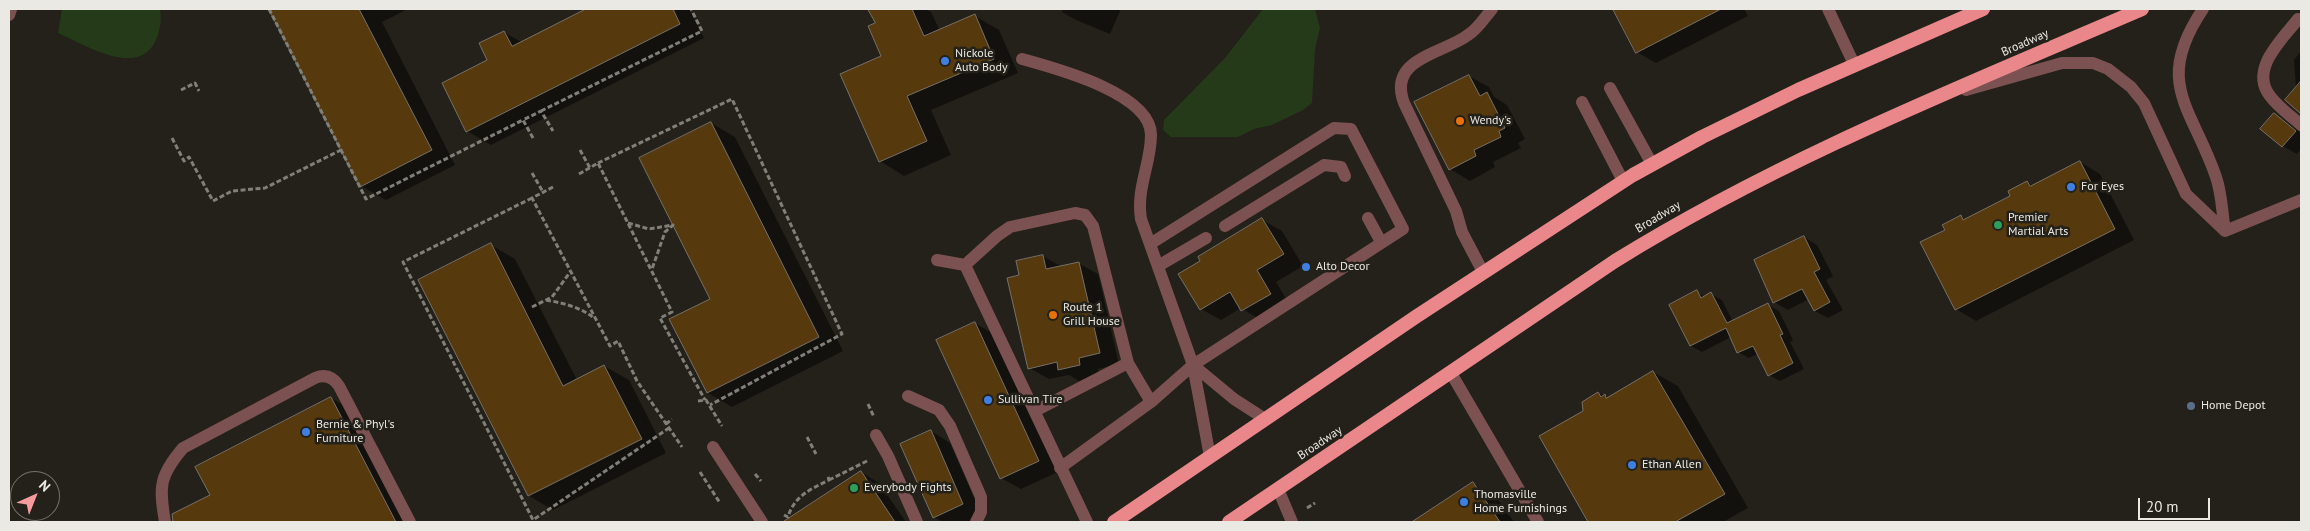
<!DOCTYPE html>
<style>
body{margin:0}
#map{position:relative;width:2310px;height:531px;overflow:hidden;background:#232119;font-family:"PT Sans",sans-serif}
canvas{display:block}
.frame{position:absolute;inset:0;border:10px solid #eae9e3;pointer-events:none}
.north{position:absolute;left:10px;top:471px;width:50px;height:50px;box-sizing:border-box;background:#232119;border:1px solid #73716a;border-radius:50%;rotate:44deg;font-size:14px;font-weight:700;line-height:20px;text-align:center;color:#eae9e3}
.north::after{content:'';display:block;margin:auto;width:18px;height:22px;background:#f59b9c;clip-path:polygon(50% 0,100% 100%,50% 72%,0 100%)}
.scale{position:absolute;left:2138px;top:498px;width:72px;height:22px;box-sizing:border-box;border:2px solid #eae9e3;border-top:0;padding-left:6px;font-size:15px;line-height:18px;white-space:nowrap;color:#eae9e3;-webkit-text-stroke:4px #232119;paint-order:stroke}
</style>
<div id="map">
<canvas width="2310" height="531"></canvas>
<div class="frame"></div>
<div class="north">N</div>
<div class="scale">20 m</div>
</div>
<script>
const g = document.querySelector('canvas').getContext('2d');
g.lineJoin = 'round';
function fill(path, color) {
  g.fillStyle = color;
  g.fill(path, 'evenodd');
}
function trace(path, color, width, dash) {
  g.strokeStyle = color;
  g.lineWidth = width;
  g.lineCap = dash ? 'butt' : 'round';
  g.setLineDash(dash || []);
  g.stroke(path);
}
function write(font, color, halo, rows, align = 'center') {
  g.font = font + ' "PT Sans",sans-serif';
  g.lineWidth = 5;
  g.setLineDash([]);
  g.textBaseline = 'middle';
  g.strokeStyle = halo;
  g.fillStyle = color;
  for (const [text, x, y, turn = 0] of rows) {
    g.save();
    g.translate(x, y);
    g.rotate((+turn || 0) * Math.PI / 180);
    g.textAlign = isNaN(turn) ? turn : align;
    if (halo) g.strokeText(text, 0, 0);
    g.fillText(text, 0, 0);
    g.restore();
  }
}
fill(new Path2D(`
 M62 9H160C162 21 160 31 155 42 137 78 83 44 58 33Z
 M1263 9H1315L1320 28 1315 49 1312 103 1303 110 1272 125 1254 129 1238 137H1171L1163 130 1164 120 1225 58Z`), '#243a18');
fill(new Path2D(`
 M271 9H408L382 22 455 165 386 200 361 186Z
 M585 9H689L704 38 491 145 467 131 489 61 504 32 521 42Z
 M882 9H925L931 12 940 31 975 16 999 30 1018 73 931 110 951 155 904 176 880 161 883 57 876 23 872 13Z
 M1063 9H1121L1110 34 1076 20 1062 12Z
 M1614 9H1744L1748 16 1656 63 1637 52Z
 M2301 51V113L2286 100 2296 89 2294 60Z
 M1469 76 1489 87 1494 97 1507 105 1525 139 1518 143 1521 148 1493 162 1495 167 1470 181 1450 169Z
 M2274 114 2301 133V149L2297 154 2283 146Z
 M711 123 735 137 843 351 732 407 708 393 712 299Z
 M2080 162 2100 174 2134 240 1976 321 1956 309 1947 230 1961 217 1966 220 2012 196 2027 182 2033 186Z
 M1262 220 1282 231 1303 266 1276 282 1290 305 1262 321 1241 308 1221 320 1201 309 1202 261Z
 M1804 237 1817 245 1833 276 1826 280 1843 310 1828 318 1815 311 1809 299 1788 310 1774 302Z
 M491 245 515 259 577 380 604 366 629 380 666 453 553 510 529 496Z
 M1043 256 1062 267 1078 263 1098 274 1119 364 1098 369 1099 376 1079 381 1069 375 1049 379 1029 368 1021 276Z
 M1697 292 1705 297 1711 294 1722 300 1733 322 1768 305 1779 311 1793 340 1790 342 1804 369 1780 381 1769 375 1758 354 1749 358 1738 352 1731 337 1702 352 1691 346 1670 305Z
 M975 323 995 335 1058 472 1021 489 1001 478Z
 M1653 372 1678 386 1748 508 1723 522H1590L1541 437 1585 412 1598 393 1609 398Z
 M331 398 351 410 409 522H187L181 511 211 496Z
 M931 431 950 443 982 516 967 522H943L934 517Z
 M861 472 879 483 906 522H797L793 517Z
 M1473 484 1497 498 1514 522H1415Z`), '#0007');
const building = new Path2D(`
 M269 9H359L432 150 360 187Z
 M586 9H673L680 24 466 132 442 83 487 60 479 43 504 31 512 46Z
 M868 9H912L924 36 975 14 994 59 907 96 927 141 879 162 840 74 881 56 868 26 875 23Z
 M1613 9H1721L1636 53Z
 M1469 75 1480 96 1487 92 1505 128 1499 131 1501 137 1474 150 1476 156 1449 170 1414 102Z
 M2301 81V114L2285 100Z
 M2274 113 2296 131 2282 147 2260 129Z
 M711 122 819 337 707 393 669 319 710 299 639 158Z
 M2080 161 2115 229 1955 310 1920 242 1945 230 1942 225 1961 215 1963 220 2010 196 2008 191 2027 181 2030 186Z
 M1262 218 1284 254 1257 270 1271 294 1241 311 1230 292 1200 310 1178 274 1200 261 1198 257Z
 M1804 236 1820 269 1814 272 1830 302 1814 311 1802 289 1773 303 1754 260Z
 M491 243 563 386 604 365 642 439 528 496 418 280Z
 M1043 255 1046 269 1079 262 1100 353 1079 358 1080 365 1058 370 1057 362 1028 369 1007 278 1019 275 1016 261Z
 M1697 290 1701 298 1711 292 1727 323 1768 303 1783 334 1780 335 1793 363 1768 376 1753 346 1737 353 1726 328 1690 346 1669 305Z
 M975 322 1039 461 1000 479 936 340Z
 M1653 371 1725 494 1675 522H1588L1539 436 1583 411 1582 402 1598 392 1601 397 1605 394 1606 398Z
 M331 397 396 522H173L172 514 210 495 195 467Z
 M931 430 963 504 933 518 900 444Z
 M861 471 895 522H783Z
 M1473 482 1500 522H1412Z`);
fill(building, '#563a0e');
trace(building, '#777068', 1);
trace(new Path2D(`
 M269 9 366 199 523 120
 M181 90 195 83 199 91
 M541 111 702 31 691 9
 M172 138 184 161 189 157 213 201 232 191 265 188 341 150
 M533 138 523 120 541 111 553 131
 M580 150 590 168
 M598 163 732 99 842 334 710 405
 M532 173 543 192
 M579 174 598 163 672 312 660 318 705 400
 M553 187 532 198 610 346 618 341 637 381 682 447
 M532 198 403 262 533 520 669 428
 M628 223 649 229 673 225 665 232 652 269
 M546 300C563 303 580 307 594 318
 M532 307 552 297 571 271
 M698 401 706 400 722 426
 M868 404 874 417
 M666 424 672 419
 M807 437 816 454
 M700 472 720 503
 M755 474 761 481
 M829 480 869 460
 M1307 508 1315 503
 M784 515 788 517C794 496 811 489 829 480L828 476`), '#807f78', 3, [5, 2.5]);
trace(new Path2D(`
 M1828 9 1854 64
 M2298 19C2282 40 2249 69 2270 96 2278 107 2291 116 2301 125
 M1022 59C1054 68 1151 93 1151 135 1151 164 1136 188 1141 219L1193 365 1210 457
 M1610 88 1652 164
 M1966 90 2062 63H2093L2108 69 2131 87 2144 103 2186 194 2225 231C2222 213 2222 194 2216 177 2192 107 2153 83 2203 9
 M1582 102 1623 181
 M1368 218 1381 242
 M1225 226 1324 165 1341 167 1345 176
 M2225 231 2301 200
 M937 260 965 265 1087 522
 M965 265 997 236 1010 227 1075 213 1085 215 1093 226 1128 363 1151 402
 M1158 266 1206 238
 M1483 272 1462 232 1456 211 1404 103C1387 58 1443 54 1468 35 1478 29 1485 17 1492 9
 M1193 365 1234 399 1265 419
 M1451 373 1538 522
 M908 396 939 410 950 426 981 497V512L976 522
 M1035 411 1128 363
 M876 435 888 456 917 522
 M713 447 762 522
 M1060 468 1151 402 1193 365 1403 229 1351 129 1334 128 1150 244
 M1278 489 1292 522
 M165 522C159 487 159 476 183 448L315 378C325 374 333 377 339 386L410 522`), '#7c5151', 12);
trace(new Path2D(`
 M9 15 11 9`), '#7c5151', 12);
trace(new Path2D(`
 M1114 522 1417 316 1633 175 1702 137 1798 90 1983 9
 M1229 522 1615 261C1781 158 1963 86 2142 9`), '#ea878a', 14);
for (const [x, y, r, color] of [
 [945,61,5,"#3f7fe0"],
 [1460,121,5,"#e8710a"],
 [2071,187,5,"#3f7fe0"],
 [1998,225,5,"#2e9e5b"],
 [1306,267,5,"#3f7fe0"],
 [1053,315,5,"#e8710a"],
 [988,400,5,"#3f7fe0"],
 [2191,406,5,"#5c6f8a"],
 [306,432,5,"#3f7fe0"],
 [1632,465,5,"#3f7fe0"],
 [854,488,5,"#2e9e5b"],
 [1464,502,5,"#3f7fe0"]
]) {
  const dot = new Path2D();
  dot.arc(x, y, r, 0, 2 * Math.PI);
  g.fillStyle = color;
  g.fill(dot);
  trace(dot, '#232119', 2);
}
write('12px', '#eae9e3', '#232119', [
 ["Broadway",2025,43,-24],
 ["Broadway",1658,217,-31],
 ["Broadway",1320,443,-34]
]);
write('12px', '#eae9e3', '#232119', [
 ["Nickole",955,54],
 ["Auto Body",955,68],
 ["Wendy's",1470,121],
 ["For Eyes",2081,187],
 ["Premier",2008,218],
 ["Martial Arts",2008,232],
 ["Alto Decor",1316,267],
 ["Route 1",1063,308],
 ["Grill House",1063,322],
 ["Sullivan Tire",998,400],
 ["Home Depot",2201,406],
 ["Bernie & Phyl's",316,425],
 ["Furniture",316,439],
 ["Ethan Allen",1642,465],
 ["Everybody Fights",864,488],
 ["Thomasville",1474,495],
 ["Home Furnishings",1474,509]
], 'left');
</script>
